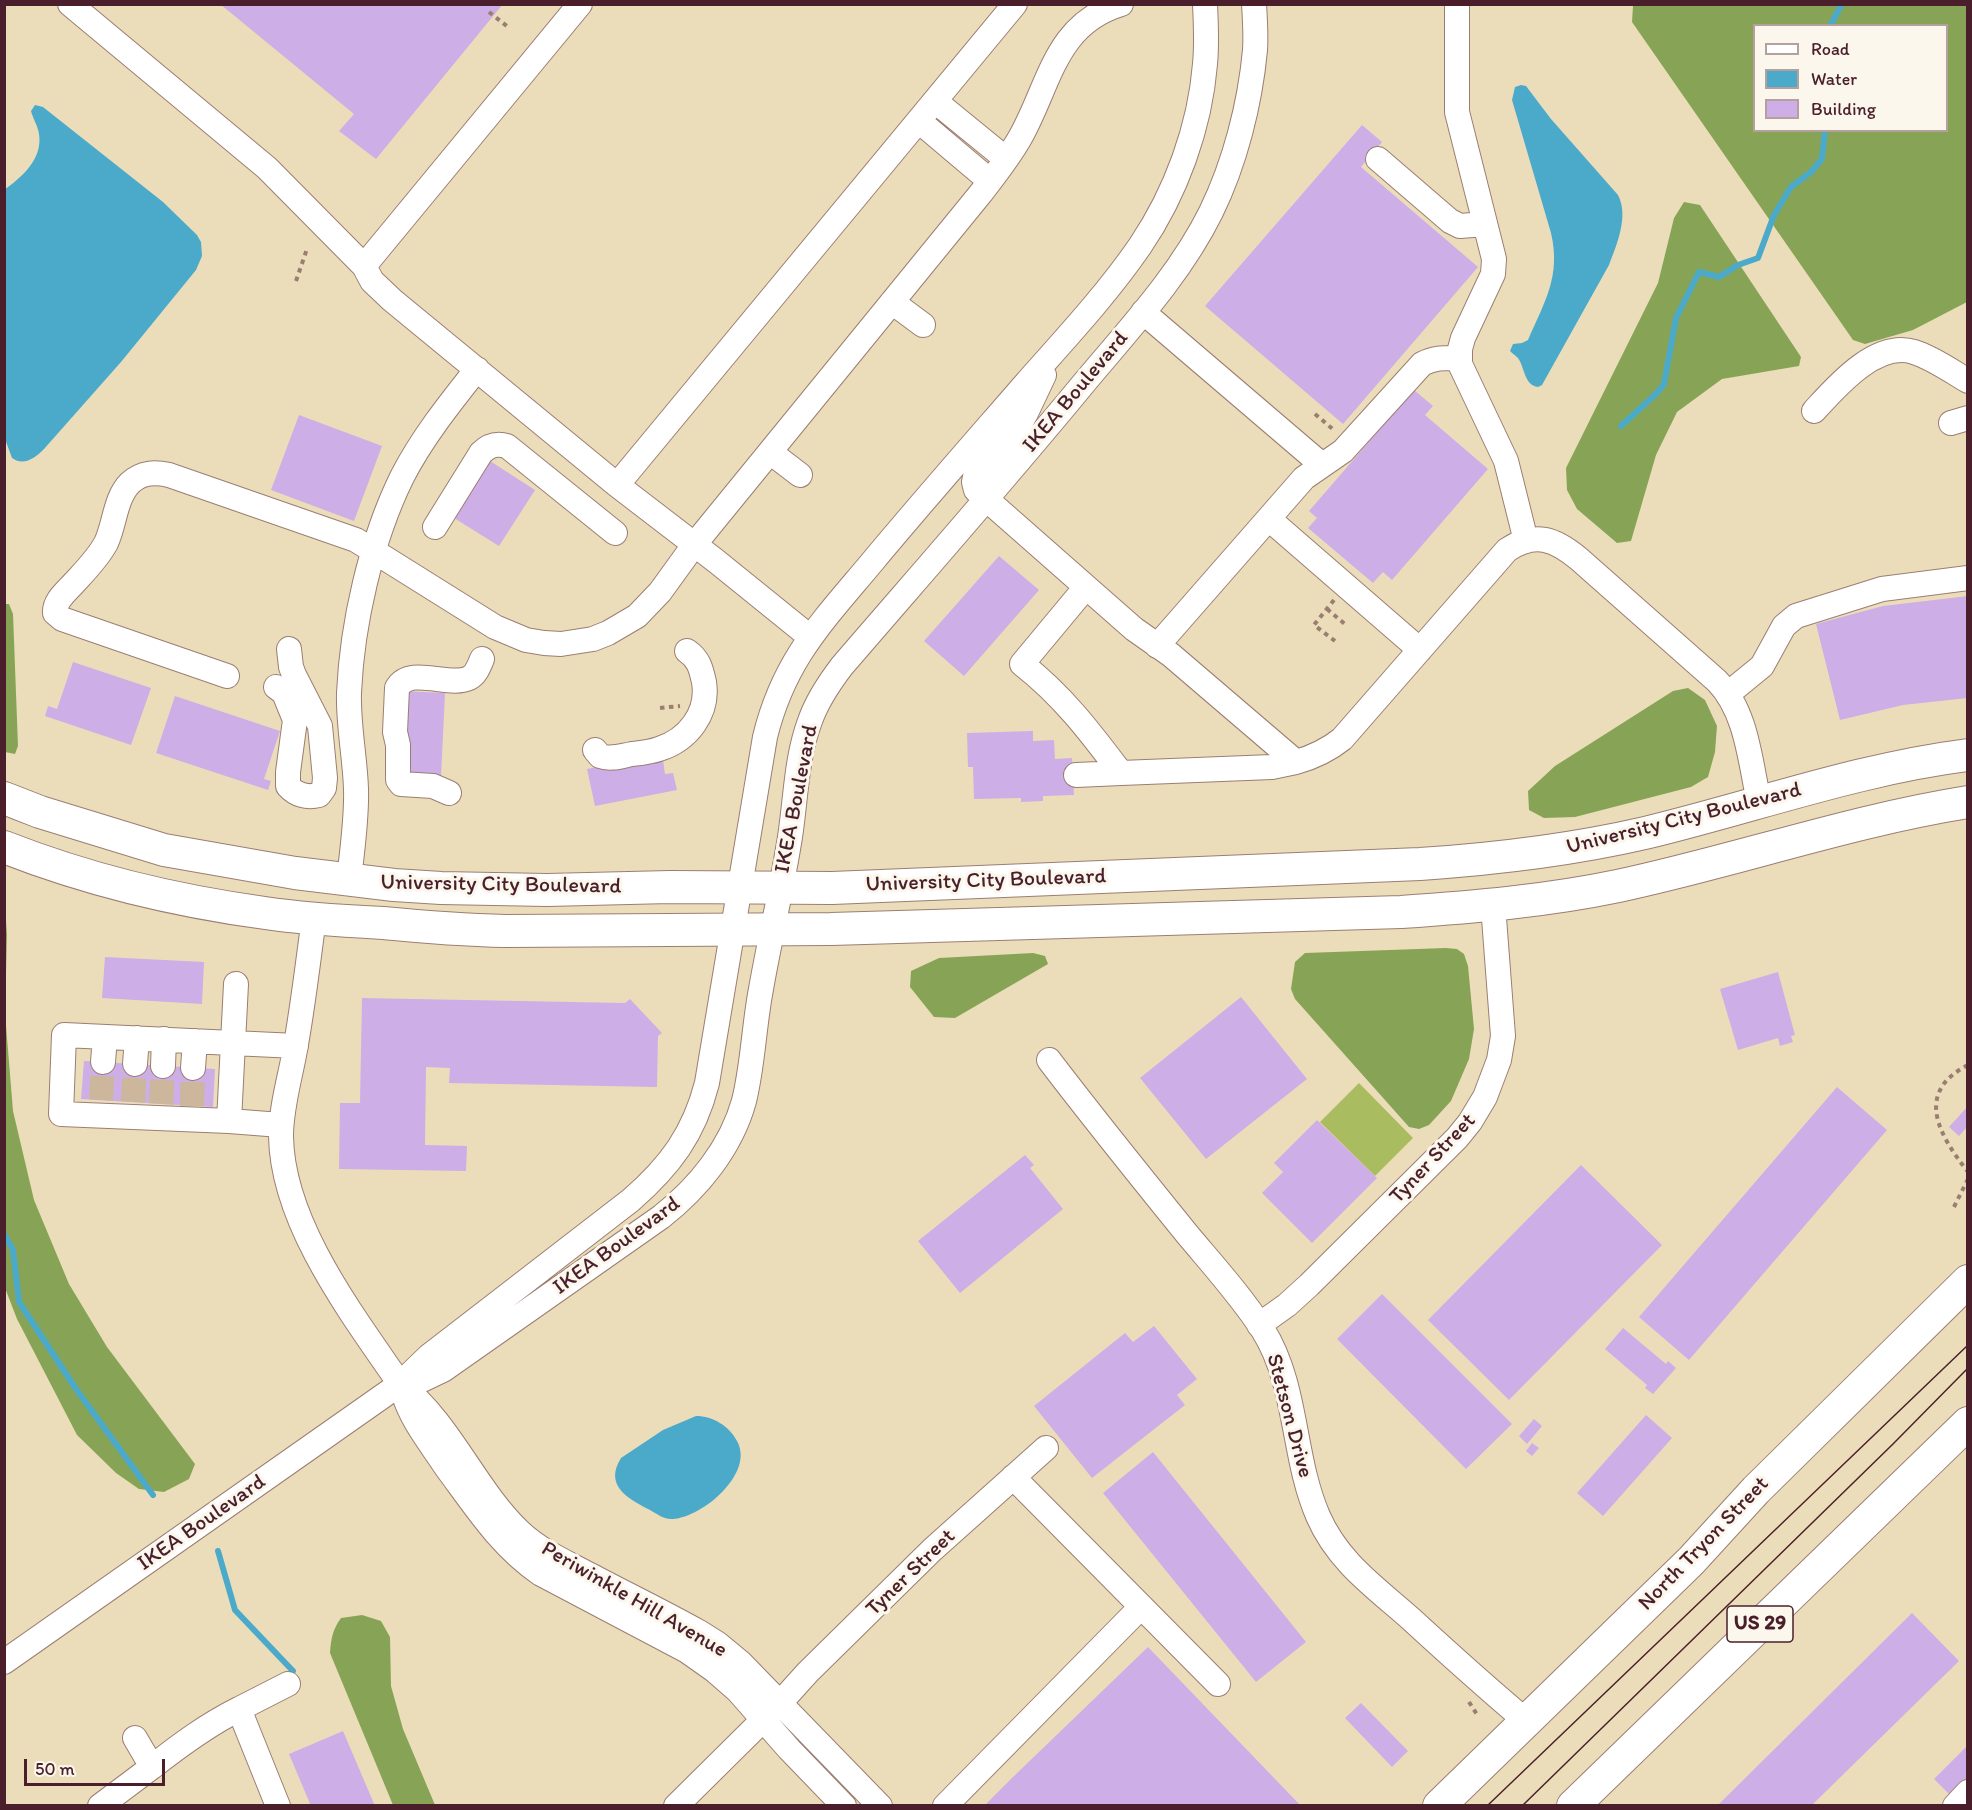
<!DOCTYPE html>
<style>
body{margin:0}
#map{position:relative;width:1972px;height:1810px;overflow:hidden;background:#ecddba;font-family:Itim,sans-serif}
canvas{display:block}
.frame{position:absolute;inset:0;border:6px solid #4a1f2b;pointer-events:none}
.legend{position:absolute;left:1753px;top:24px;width:195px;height:108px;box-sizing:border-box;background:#fbf7ec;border:2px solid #b4a19f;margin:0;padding:8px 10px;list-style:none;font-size:18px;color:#4a1f2b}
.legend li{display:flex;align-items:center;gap:12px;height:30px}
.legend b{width:30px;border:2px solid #b4a19f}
.scale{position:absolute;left:24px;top:1759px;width:141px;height:27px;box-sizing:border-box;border:3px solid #4a1f2b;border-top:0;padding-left:8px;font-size:18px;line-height:21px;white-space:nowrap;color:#4a1f2b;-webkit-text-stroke:4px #fbf7ec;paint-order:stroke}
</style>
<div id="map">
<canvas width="1972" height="1810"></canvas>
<div class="frame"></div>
<ul class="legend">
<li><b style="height:8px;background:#fff"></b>Road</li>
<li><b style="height:16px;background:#4baaca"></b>Water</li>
<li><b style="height:16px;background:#cdaee7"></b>Building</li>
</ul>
<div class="scale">50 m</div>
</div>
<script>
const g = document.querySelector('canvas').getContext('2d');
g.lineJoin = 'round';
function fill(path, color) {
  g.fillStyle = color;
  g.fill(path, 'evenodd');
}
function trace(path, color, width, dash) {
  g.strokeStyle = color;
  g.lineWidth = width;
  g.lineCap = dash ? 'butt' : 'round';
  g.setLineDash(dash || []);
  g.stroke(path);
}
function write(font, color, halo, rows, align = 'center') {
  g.font = font + ' Itim,sans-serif';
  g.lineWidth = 6;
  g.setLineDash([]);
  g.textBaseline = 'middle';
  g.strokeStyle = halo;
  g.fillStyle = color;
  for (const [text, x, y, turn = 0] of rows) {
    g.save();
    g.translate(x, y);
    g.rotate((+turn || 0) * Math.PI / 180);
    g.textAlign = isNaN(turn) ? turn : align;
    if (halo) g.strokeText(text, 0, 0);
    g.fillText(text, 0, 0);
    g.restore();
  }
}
fill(new Path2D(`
 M1359 1083 1413 1138 1375 1176 1320 1122Z`), '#aabc60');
fill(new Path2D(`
 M1634 5H1967V302L1913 330 1865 344 1853 340 1632 22 1633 6ZM1754 26H1946V130H1754Z
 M1684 202 1700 205 1801 357 1799 366 1722 379 1677 412 1656 455 1631 541 1617 543 1577 509 1567 490 1566 468 1658 283 1674 218Z
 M4 604H9L13 614 18 746 15 754 5 752Z
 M1688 688 1705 700 1717 726 1715 752 1708 777 1691 787 1575 817 1544 818 1529 810 1528 791 1555 766 1673 691Z
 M5 905 7 935 5 1013 13 1111 34 1200 69 1284 107 1347 195 1464 189 1479 164 1492 139 1489 116 1473 77 1435 17 1319 5 1288Z
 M1446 948 1457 949 1464 954 1468 966 1474 1029 1469 1059 1451 1101 1429 1125 1419 1129 1409 1127 1295 999 1291 989 1295 962 1305 953Z
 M1033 953 1045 956 1048 964 955 1018 934 1017 910 987 911 971 939 958Z
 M362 1615 381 1621 390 1637 391 1686 403 1729 435 1805H393L330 1653C331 1638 333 1629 341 1618Z`), '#87a456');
fill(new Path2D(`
 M1521 85 1526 86 1551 119 1618 195C1629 216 1617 244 1609 265L1542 385 1538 387C1524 385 1525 368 1518 358 1517 357 1511 352 1510 351L1513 344 1522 343 1528 340C1545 301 1561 276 1551 233L1512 100 1515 87Z
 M35 105 43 107 163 202 197 235 201 242 202 256 196 270 121 362 44 449C36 457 24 467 12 458L5 439 4 190C22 177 43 159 39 134 38 126 33 119 31 111Z
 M696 1416C713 1416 729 1426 737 1441 755 1473 703 1517 673 1519 664 1520 656 1513 648 1509 627 1498 604 1485 621 1458L663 1430Z`), '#4baaca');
trace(new Path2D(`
 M1830 26 1842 4
 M1621 426 1657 393 1664 384 1676 318 1699 272 1719 277 1738 265 1758 258 1774 215 1791 187 1811 172 1822 159 1825 130
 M4 1234 13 1250 19 1302 76 1389 153 1495
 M218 1551 235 1610 293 1671`), '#4baaca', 6);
fill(new Path2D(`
 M220 4H503L376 159 339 131 354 114Z
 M1362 125 1382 142 1361 167 1478 267 1343 424 1205 306Z
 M1414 390 1433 406 1425 415 1488 469 1392 580 1383 572 1373 583 1308 528 1317 518 1309 511Z
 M299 415 382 446 354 521 271 490Z
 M490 461 535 490 499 546 454 518Z
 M999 556 1039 590 964 676 924 641Z
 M1968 596V698L1903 705 1840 720 1816 624 1883 606Z
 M73 662 151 688 131 745 45 716 48 706 57 709Z
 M402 691 445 693 441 777 403 775Z
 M175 696 280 731 264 779 271 781 268 790 156 753Z
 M1033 731V741L1054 740 1055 759 1072 758 1074 795 1043 796V801L1021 802V798L974 799 973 767H968L967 733Z
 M663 760 665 774 673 773 677 790 595 806 587 769 618 763Z
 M105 957 204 962 202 1004 102 998Z
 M1778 972 1795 1035 1791 1036 1793 1042 1780 1046 1778 1038 1738 1050 1720 989Z
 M1241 997 1307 1079 1206 1159 1140 1078Z
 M362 998 625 1003 630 999 662 1033 658 1036 657 1087 449 1083 450 1068 426 1067 425 1145 467 1146 466 1171 339 1169 340 1103H360Z
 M84 1061 215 1069 213 1107 81 1099Z
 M1837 1087 1887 1130 1689 1360 1639 1317Z
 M1968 1106V1126L1959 1136 1949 1127Z
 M1317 1120 1377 1178 1312 1243 1262 1193 1283 1172 1274 1163Z
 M1025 1155 1034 1165 1030 1168 1063 1209 960 1293 918 1241Z
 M1581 1165 1662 1245 1509 1400 1428 1320Z
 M1382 1294 1512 1424 1466 1469 1337 1339Z
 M1154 1326 1197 1379 1177 1395 1185 1405 1092 1478 1034 1406 1125 1333 1133 1342Z
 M1623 1328 1666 1364 1668 1361 1676 1368 1653 1394 1645 1388 1647 1385 1605 1349Z
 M1646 1415 1672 1438 1603 1516 1577 1493Z
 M1534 1419 1542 1426 1527 1444 1519 1436Z
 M1532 1443 1539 1448 1532 1456 1526 1451Z
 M1153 1452 1306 1642 1256 1682 1103 1493Z
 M1912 1613 1959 1661 1811 1806H1717Z
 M1148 1647 1301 1806H984L1013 1777Z
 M1361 1703 1408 1751 1392 1767 1345 1718Z
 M343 1731 375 1806H311L289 1754Z
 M1968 1745V1777L1950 1795 1934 1779Z`), '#cdaee7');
trace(new Path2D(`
 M101 1100 103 1062
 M133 1102 135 1064
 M161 1104 163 1066
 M192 1106 193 1068`), '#ccb79d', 24, [24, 12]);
const minor = new Path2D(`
 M70 4 267 168 364 266 580 4
 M1457 4V112L1494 259 1493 274 1463 338 1460 349V364L1506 461 1526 541
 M935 101 1006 159
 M919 121 990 181
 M1378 159 1450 221 1460 226 1485 224
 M364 266 372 281 392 300 617 485 716 561 810 637
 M892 302 923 325
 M1143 312 1322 465
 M1044 375 1026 413 1018 427 975 477 974 482 976 490 1134 629 1171 655 1296 762C1314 757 1327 751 1342 739L1507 550C1535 531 1555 539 1579 559L1717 681C1747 712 1750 761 1759 802
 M1814 411C1836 387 1876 340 1914 352 1933 358 1951 371 1968 381
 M1951 423 1968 418
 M770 452 800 475
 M617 485 1015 4
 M1269 519 1420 650
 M435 527 481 453C489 445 496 443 507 446L615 533
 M1086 587 1022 664C1063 696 1090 732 1121 773L1272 767 1296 762
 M1157 646 1304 478 1343 451 1422 364C1435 357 1446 358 1460 358
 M227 676 62 619 55 613C54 601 66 592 74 583 85 571 98 558 106 543 115 524 115 498 130 483 142 472 155 472 169 475L356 540 495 627 526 640 544 643 561 644 593 639 608 633 637 616 660 592 694 545 981 193C995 175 1010 156 1021 136 1050 84 1055 24 1121 4
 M276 687 284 693 295 720 288 772V786C296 795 307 798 319 795L324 788 325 778 320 726 294 675 291 667 289 649
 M1729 693 1762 666 1784 626 1796 616 1882 589 1968 578
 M595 750 600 756C611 760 621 756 632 754 641 753 651 752 659 749 688 740 709 713 704 682 701 669 699 659 687 651
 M1076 775 1121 773
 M449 793 433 786 401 784 398 780V745L395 732 397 688C410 665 450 688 469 678 476 675 479 666 482 659
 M349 880C352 850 357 819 356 789 355 757 348 725 349 693 352 624 371 540 402 477 422 438 450 403 477 369
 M314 918C308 962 303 1006 295 1050 290 1078 281 1107 281 1136 282 1223 352 1314 400 1384 451 1424 474 1488 520 1532 540 1551 566 1562 590 1575 626 1594 663 1612 699 1632L718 1644 741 1663 880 1806
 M1049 1060C1094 1119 1140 1176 1187 1234 1212 1264 1242 1297 1263 1330 1298 1386 1292 1456 1318 1516 1338 1562 1375 1587 1411 1619 1449 1654 1487 1688 1526 1721
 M103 1062 105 1037
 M135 1064 137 1038
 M163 1066 164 1039
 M193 1068 195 1041
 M229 1121 236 984
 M281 1125 229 1121 61 1114 64 1035 296 1046
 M1259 1325 1287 1305 1309 1285 1457 1138 1470 1122 1485 1097 1499 1060 1503 1036 1493 905
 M403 1384 422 1380 443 1370 661 1217C698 1188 731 1148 744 1101 753 1065 754 1025 761 989 770 938 782 888 790 837 796 798 796 758 810 721 817 701 829 683 842 666 923 572 1005 479 1084 383 1129 329 1180 275 1211 212 1235 163 1250 104 1255 50 1256 35 1255 19 1254 4
 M404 1395C412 1421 431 1444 446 1467 475 1506 500 1546 541 1574L687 1651 714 1670 738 1691 789 1749 844 1806
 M1013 1477 1218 1684
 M4 1662 400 1384 429 1356 631 1200C670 1166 694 1134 707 1083L765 737C784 659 823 621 873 561 923 501 975 442 1027 382 1066 338 1107 294 1140 246 1176 193 1200 127 1205 64 1207 44 1206 24 1205 4
 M239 1709 288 1684
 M135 1738 152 1767C180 1745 207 1725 239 1709L278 1806
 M100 1806 152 1767
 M676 1806 780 1703 808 1672 932 1550 1046 1448
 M945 1806 1141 1607
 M1955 1806 1968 1792`);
const major = new Path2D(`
 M4 798 40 812 164 850 295 873 394 885 441 888 547 890 670 887 832 888 1420 864C1495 859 1571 850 1645 833 1753 807 1857 769 1968 755
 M4 847C88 880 176 901 265 913 304 919 343 921 383 923 424 927 464 930 506 931L831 929 1401 912C1474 907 1546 901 1618 886 1735 861 1849 821 1968 802
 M1439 1806 1691 1561 1756 1490 1968 1281
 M1573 1806 1968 1423`);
trace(minor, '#9b7e72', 26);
trace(major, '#9b7e72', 34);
trace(new Path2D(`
 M489 12 508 27
 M296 281 307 249
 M1315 414 1335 431
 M1334 600 1314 625 1335 641
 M1327 609 1346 625
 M660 708 680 706
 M1968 1065C1913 1093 1940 1136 1968 1172
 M1954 1207 1968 1179
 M1469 1702 1478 1716`), '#9b7e72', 4, [4.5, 4.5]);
trace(minor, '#fff', 24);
trace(major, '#fff', 32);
trace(new Path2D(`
 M1487 1806 1968 1345
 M1522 1806 1893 1444 1968 1368`), '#4a1f2b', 1.5);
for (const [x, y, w] of [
 [1760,1624,66]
]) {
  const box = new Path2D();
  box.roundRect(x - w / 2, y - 18, w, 36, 4.5);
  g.fillStyle = '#fbf7ec';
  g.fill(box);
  trace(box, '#4a1f2b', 1.5);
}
write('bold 21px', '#4a1f2b', null, [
 ["US 29",1760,1624]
]);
write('22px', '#4a1f2b', '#fbf7ec', [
 ["IKEA Boulevard",1076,392,-50],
 ["IKEA Boulevard",797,799,-79],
 ["University City Boulevard",1684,819,-14],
 ["University City Boulevard",986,881,-2],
 ["University City Boulevard",501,885,1],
 ["Tyner Street",1433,1159,-47],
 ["IKEA Boulevard",617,1246,-36],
 ["Stetson Drive",1289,1416,75],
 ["IKEA Boulevard",202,1523,-35],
 ["North Tryon Street",1704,1544,-46],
 ["Tyner Street",911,1573,-44],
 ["Periwinkle Hill Avenue",634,1600,30]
]);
</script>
